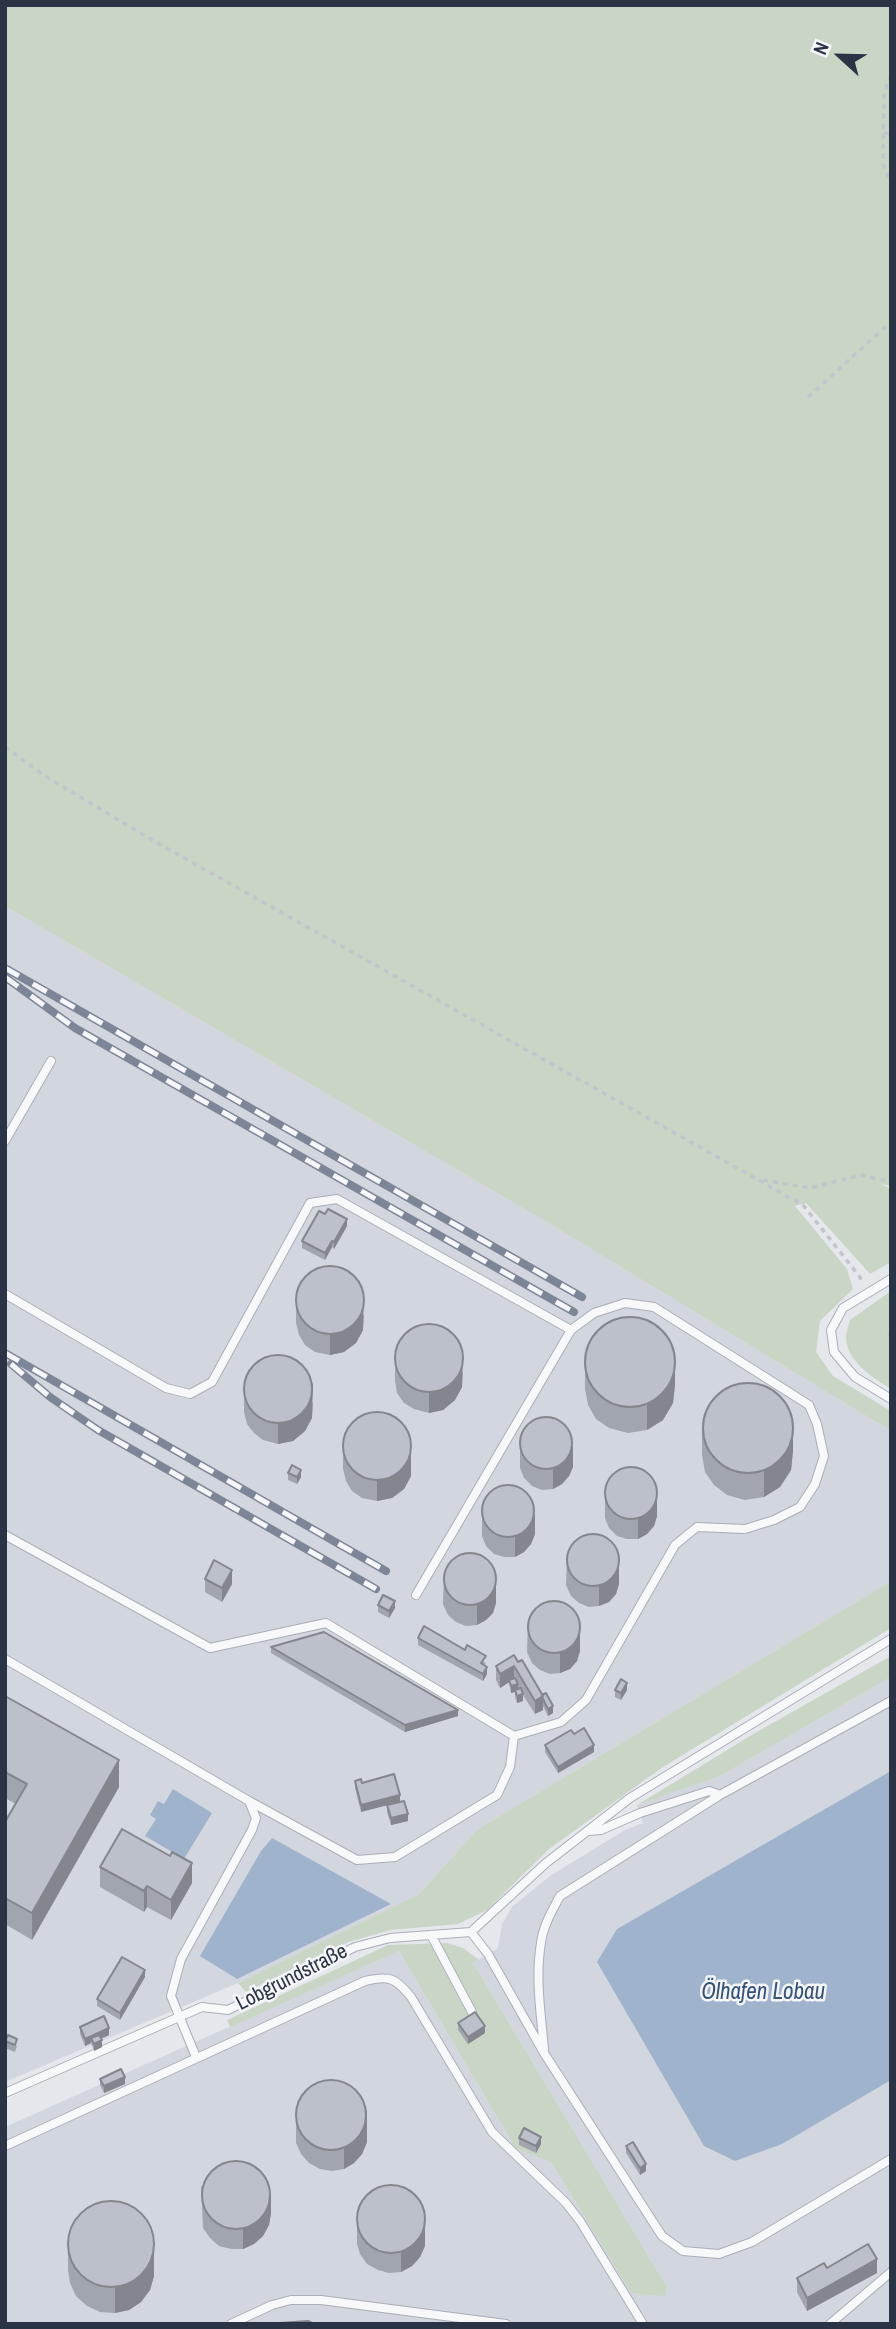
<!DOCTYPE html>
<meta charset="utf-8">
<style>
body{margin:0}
#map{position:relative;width:896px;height:2329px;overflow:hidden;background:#e4e7ec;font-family:"Archivo Narrow",sans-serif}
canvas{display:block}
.frame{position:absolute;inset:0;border:7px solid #2b3445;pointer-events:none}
.north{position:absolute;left:805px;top:21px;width:70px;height:70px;-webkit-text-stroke:5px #f4f6f9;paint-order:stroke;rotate:292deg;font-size:19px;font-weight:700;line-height:28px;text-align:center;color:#2b3445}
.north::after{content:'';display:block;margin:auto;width:24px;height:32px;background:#2b3445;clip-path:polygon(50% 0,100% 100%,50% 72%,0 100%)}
</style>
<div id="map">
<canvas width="896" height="2329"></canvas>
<div class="frame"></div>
<div class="north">N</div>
</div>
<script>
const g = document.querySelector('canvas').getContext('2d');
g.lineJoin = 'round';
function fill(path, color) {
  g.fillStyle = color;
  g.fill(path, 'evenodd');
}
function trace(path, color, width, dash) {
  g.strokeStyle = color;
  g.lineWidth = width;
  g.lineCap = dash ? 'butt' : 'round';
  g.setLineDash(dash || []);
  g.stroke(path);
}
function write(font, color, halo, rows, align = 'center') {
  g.font = font + ' "Archivo Narrow",sans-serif';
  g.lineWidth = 5;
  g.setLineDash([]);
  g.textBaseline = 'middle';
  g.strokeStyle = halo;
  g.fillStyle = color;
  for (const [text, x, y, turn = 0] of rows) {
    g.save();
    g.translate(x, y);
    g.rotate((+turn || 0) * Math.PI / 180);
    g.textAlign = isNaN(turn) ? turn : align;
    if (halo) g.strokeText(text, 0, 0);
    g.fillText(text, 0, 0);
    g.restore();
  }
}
fill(new Path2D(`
 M5 906 550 1224 891 1431V1581L478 1829 419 1894 238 1983 5 2082Z
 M891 1677V2324H5V2127L399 1951 516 2149 551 2162 631 2293 665 2295 667 2287 473 1963 498 1948 502 1924 512 1907 550 1876 625 1830 643 1823 637 1805 720 1776Z`), '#d2d6de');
fill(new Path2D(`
 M5 5H891V1186L881 1184 891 1189V1262L870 1274 806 1203 795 1206 847 1269 853 1289 820 1321 816 1352 833 1376 891 1411V1431L550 1224 5 906Z
 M891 1291V1389C873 1378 846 1361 846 1337 846 1332 849 1325 850 1320Z
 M891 1581V1628L663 1767 549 1849 487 1910 458 1924 391 1930 348 1942 246 1992 238 1983 419 1894 478 1829Z
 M891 1656V1677L720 1776 637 1805 755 1733Z
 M447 1943 463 1948 479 1960 473 1963 667 2287 665 2296 631 2293 551 2162 516 2149 399 1951 230 2027 227 2020 388 1945Z`), '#c9d6c5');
fill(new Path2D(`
 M891 1771V2080L782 2144 735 2161 704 2146 597 1962 617 1929Z
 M173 1789 212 1813 184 1859 145 1836 156 1819 150 1815 158 1801 164 1804Z
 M272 1838 391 1904 237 1979 200 1956 261 1851Z`), '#9fb4cc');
const service = new Path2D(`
 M5 1141 51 1061
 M891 1279 843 1308 831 1330 834 1352 855 1377 891 1399
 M5 1294 166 1388 190 1394 212 1382 310 1203 337 1199 571 1330
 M5 1535 210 1648 326 1623 514 1736 510 1767 497 1795 395 1857 357 1860 249 1801
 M416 1595 571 1330 594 1313 625 1303 654 1307 809 1405 817 1424 824 1456 815 1484 800 1507 774 1520 745 1529 697 1527 675 1545 586 1700 561 1722 514 1736
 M5 1659 249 1801 256 1818 252 1830 181 1959 171 1996 196 2057
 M588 1831 601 1830 640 1813 709 1791 720 1795 891 1701
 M471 1932 488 1954 544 2053 662 2236 683 2251 719 2254 752 2242 891 2159
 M471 1932 546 1863 630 1798 891 1639
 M431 1935 472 2012
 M544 2049C541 2015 535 1977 541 1943 543 1926 552 1911 560 1896L720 1795
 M5 2093 202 2007 228 2010 355 1947 390 1938 471 1932
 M5 2146 365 1981C389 1975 396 1978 411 1997L492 2132 566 2203 580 2221 643 2324
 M231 2324 272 2305 291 2300H321L506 2324
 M830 2324 891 2272`);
trace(service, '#a9aeb7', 10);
trace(new Path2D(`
 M891 75 884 93 883 164 891 184
 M884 133 891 134
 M808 397 891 322
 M5 747 48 778 154 841 803 1205 860 1277 862 1282
 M763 1180 810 1188 862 1175 891 1182
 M891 1331 888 1336 891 1344`), '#c2c5cb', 3.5, [5, 5]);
trace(service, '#f7f8fa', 8);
const rail = new Path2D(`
 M5 968 582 1297
 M5 977 75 1028 574 1312
 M5 1353 386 1571
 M11 1364 50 1397 98 1430 376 1589`);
trace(rail, '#7d8696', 8);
trace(rail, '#f4f6f9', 5, [16]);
fill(new Path2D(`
 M347 1226 334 1249 332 1247 325 1260 302 1248V1241Z
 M296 1303 364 1315 363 1330 356 1343 344 1352 330 1355 315 1352 305 1345 299 1335 296 1323Z
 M395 1361 463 1372 462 1387 455 1400 443 1410 429 1413 414 1409 404 1403 397 1393 395 1381Z
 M585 1362 675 1384 673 1403 663 1420 647 1430 628 1433 609 1428 596 1419 588 1405 585 1389Z
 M244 1392 313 1403 312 1418 305 1431 293 1441 278 1444 263 1440 254 1433 247 1424 244 1412Z
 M702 1429 793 1451 791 1470 780 1487 764 1497 745 1500 727 1495 714 1485 705 1472 702 1455Z
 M520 1437 573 1467 569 1476 562 1484 553 1489 542 1490 532 1486 524 1478 520 1468Z
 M343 1449 411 1461V1476L404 1489 392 1498 377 1501 362 1498 352 1491 346 1481 343 1469Z
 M288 1473 301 1477 297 1484 288 1480Z
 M605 1486 657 1516 654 1526 647 1534 638 1539H627L617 1536 609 1528 605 1518Z
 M482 1515 535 1534 531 1544 524 1552 515 1557H504L494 1554 486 1546 482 1536Z
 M567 1554 619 1584 616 1594 609 1602 599 1606 589 1607 579 1603 571 1596 566 1585Z
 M444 1572 496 1603 493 1613 486 1620 477 1625 466 1626 456 1622 448 1615 443 1604Z
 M205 1579 232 1584 222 1602 205 1592Z
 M378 1605 395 1608 389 1618 378 1612Z
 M528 1621 580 1651 577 1661 570 1669 560 1673 550 1674 540 1670 532 1663 527 1652Z
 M418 1638 465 1650 486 1663 484 1665 487 1674 483 1681 418 1645Z
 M271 1647 458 1716 405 1732 271 1653Z
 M514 1655 553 1713 548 1716 543 1706V1710L535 1714 523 1695V1701L517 1703 515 1697V1692L511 1693 509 1682 500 1688 496 1680V1666Z
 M615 1690H627L621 1700 615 1697Z
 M5 1696 119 1787 32 1940 5 1924V1822L16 1804 5 1798Z
 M574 1734 594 1752 558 1773 545 1752V1745Z
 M361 1779V1812L355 1788V1781Z
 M387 1805 408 1821 391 1825 387 1812Z
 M100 1867 192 1883 171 1920 147 1907 144 1912 100 1887Z
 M145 1977 120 2020 97 2006V1999Z
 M458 2023 485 2033 468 2044 458 2030Z
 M80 2027 109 2035 101 2039 102 2047 94 2051 91 2043 85 2046 80 2034Z
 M5 2040 17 2046 15 2052 5 2048Z
 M100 2079 125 2084 104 2093 100 2085Z
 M296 2111 367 2142 362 2154 354 2163 344 2169 332 2171 320 2169 309 2163 301 2154 296 2143Z
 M519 2138 541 2144 536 2153 519 2145Z
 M626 2146 646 2171 640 2175 626 2153Z
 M201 2186 271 2213 269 2225 263 2236 254 2244 243 2249H231L219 2246 210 2238 203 2228Z
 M357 2224 425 2246 420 2257 412 2266 401 2272 389 2273 378 2270 367 2264 360 2254 357 2244Z
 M68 2244 154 2276 150 2290 141 2302 129 2310 115 2313 100 2312 87 2306 76 2296 70 2283 68 2270Z
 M827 2268 877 2273 807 2311 797 2292V2278Z`), '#a1a5ae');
fill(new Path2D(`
 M347 1219V1226L334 1249V1242Z
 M332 1241V1247L325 1260V1253Z
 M364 1294 363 1330 356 1343 344 1352 330 1355V1335Z
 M463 1352 462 1387 455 1400 443 1410 429 1413V1393Z
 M675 1358V1384L673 1403 663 1420 647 1430V1404Z
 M313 1383 312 1418 305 1431 293 1441 278 1444V1424Z
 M793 1425V1451L791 1470 780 1487 764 1497V1471Z
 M411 1440V1476L404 1489 392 1498 377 1501V1481Z
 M573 1446V1467L569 1476 562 1484 553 1489V1469Z
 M301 1470V1477L297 1484V1477Z
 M657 1496V1516L654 1526 647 1534 638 1539V1519Z
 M535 1514V1534L531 1544 524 1552 515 1557V1536Z
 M619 1564V1584L616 1594 609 1602 599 1606V1586Z
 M232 1570V1584L222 1602V1588Z
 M496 1582V1603L493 1613 486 1620 477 1625V1605Z
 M395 1601V1608L389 1618V1611Z
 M580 1631V1651L577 1661 570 1669 560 1673V1653Z
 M514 1666V1679L500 1688V1674Z
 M487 1667V1674L483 1681V1674Z
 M627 1683V1690L621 1700V1693Z
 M518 1684V1691L511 1693V1686Z
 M523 1694V1701L517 1703V1696Z
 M543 1696V1710L535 1714V1701Z
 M553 1706V1713L548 1716V1709Z
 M458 1710V1716L405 1732V1725Z
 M594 1745V1752L558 1773V1767Z
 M119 1760V1787L32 1940V1913Z
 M400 1795V1802L361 1812V1805Z
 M408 1814V1821L391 1825V1818Z
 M192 1863V1883L171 1920V1900Z
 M147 1886V1907L144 1912V1891Z
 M145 1970V1977L120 2020V2013Z
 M485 2026V2033L468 2044V2037Z
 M109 2028V2035L93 2042 91 2038V2043L85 2046V2039Z
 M102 2040V2047L94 2051V2044Z
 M125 2077V2084L104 2093V2086Z
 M367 2110V2142L362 2154 354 2163 344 2169V2149Z
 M541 2137V2144L536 2153V2146Z
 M646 2164V2171L640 2175V2168Z
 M271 2193V2213L269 2225 263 2236 254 2244 243 2249V2229Z
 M425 2214V2246L420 2257 412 2266 401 2272V2252Z
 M154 2249V2276L150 2290 141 2302 129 2310 115 2313V2287Z
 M877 2259V2273L807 2311V2298Z`), '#83868d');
const building = new Path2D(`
 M328 1209 347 1219 334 1242 332 1241 325 1253 302 1241 319 1211 325 1214Z
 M296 1300a34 34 0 1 1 68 0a34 34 0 1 1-68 0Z
 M585 1362a45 45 0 1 1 90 0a45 45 0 1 1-90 0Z
 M395 1358a34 34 0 1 1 68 0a34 34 0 1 1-68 0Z
 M244 1389a34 34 0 1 1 68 0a34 34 0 1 1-68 0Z
 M703 1428a45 45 0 1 1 90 0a45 45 0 1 1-90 0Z
 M343 1446a34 34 0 1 1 68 0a34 34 0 1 1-68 0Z
 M520 1443a26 26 0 1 1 52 0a26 26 0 1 1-52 0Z
 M292 1465 301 1470 297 1477 288 1473Z
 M605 1493a26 26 0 1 1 52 0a26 26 0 1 1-52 0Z
 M482 1511a26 26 0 1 1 52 0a26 26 0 1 1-52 0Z
 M567 1560a26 26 0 1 1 52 0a26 26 0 1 1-52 0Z
 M444 1579a26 26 0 1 1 52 0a26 26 0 1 1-52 0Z
 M214 1560 232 1570 222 1588 205 1579Z
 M383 1595 395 1601 389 1611 378 1605Z
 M528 1627a26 26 0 1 1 52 0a26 26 0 1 1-52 0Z
 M424 1626 465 1650 467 1645 486 1656 481 1663 487 1667 483 1674 418 1638Z
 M324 1632 458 1710 405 1725 271 1647Z
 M514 1655 518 1662 522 1660 543 1696 535 1701 514 1666 500 1674 496 1666Z
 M515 1678 518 1684 511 1686 509 1680Z
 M621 1679 627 1683 621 1693 615 1690Z
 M521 1688 523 1694 517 1696 515 1690Z
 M546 1693 553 1706 548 1709 543 1699 542 1695Z
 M5 1696 119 1760 32 1913 5 1898V1822L27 1784 5 1772Z
 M584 1728 594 1745 558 1767 545 1745 571 1730 574 1734Z
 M394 1774 400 1795 361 1805 355 1781 361 1779 362 1783Z
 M404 1801 408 1814 391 1818 387 1805Z
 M122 1829 170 1856 172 1852 192 1863 171 1900 147 1886 144 1891 100 1867Z
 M122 1957 145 1970 120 2013 97 1999Z
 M475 2012 485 2026 468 2037 458 2023Z
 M104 2016 109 2028 85 2039 80 2027Z
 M8 2035 17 2039 15 2045 5 2041Z
 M99 2035 102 2040 94 2044 91 2038Z
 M121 2069 125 2077 104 2086 100 2079Z
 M296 2115a35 35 0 1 1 70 0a35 35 0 1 1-70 0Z
 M524 2128 541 2137 536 2146 519 2138Z
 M633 2142 646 2164 640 2168 626 2146Z
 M202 2195a34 34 0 1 1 68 0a34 34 0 1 1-68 0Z
 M357 2219a34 34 0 1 1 68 0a34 34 0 1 1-68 0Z
 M68 2244a43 43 0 1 1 86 0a43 43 0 1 1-86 0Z
 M868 2244 877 2259 807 2298 797 2278 824 2263 827 2268Z
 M308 2321 314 2324H279V2323Z`);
fill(building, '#bbc0ca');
trace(building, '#83868d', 2);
write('21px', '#2b3445', '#f4f6f9', [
 ["Lobgrundstraße",292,1978,-27]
]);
write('italic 23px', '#34527a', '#f4f6f9', [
 ["Ölhafen Lobau",763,1993]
]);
</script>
